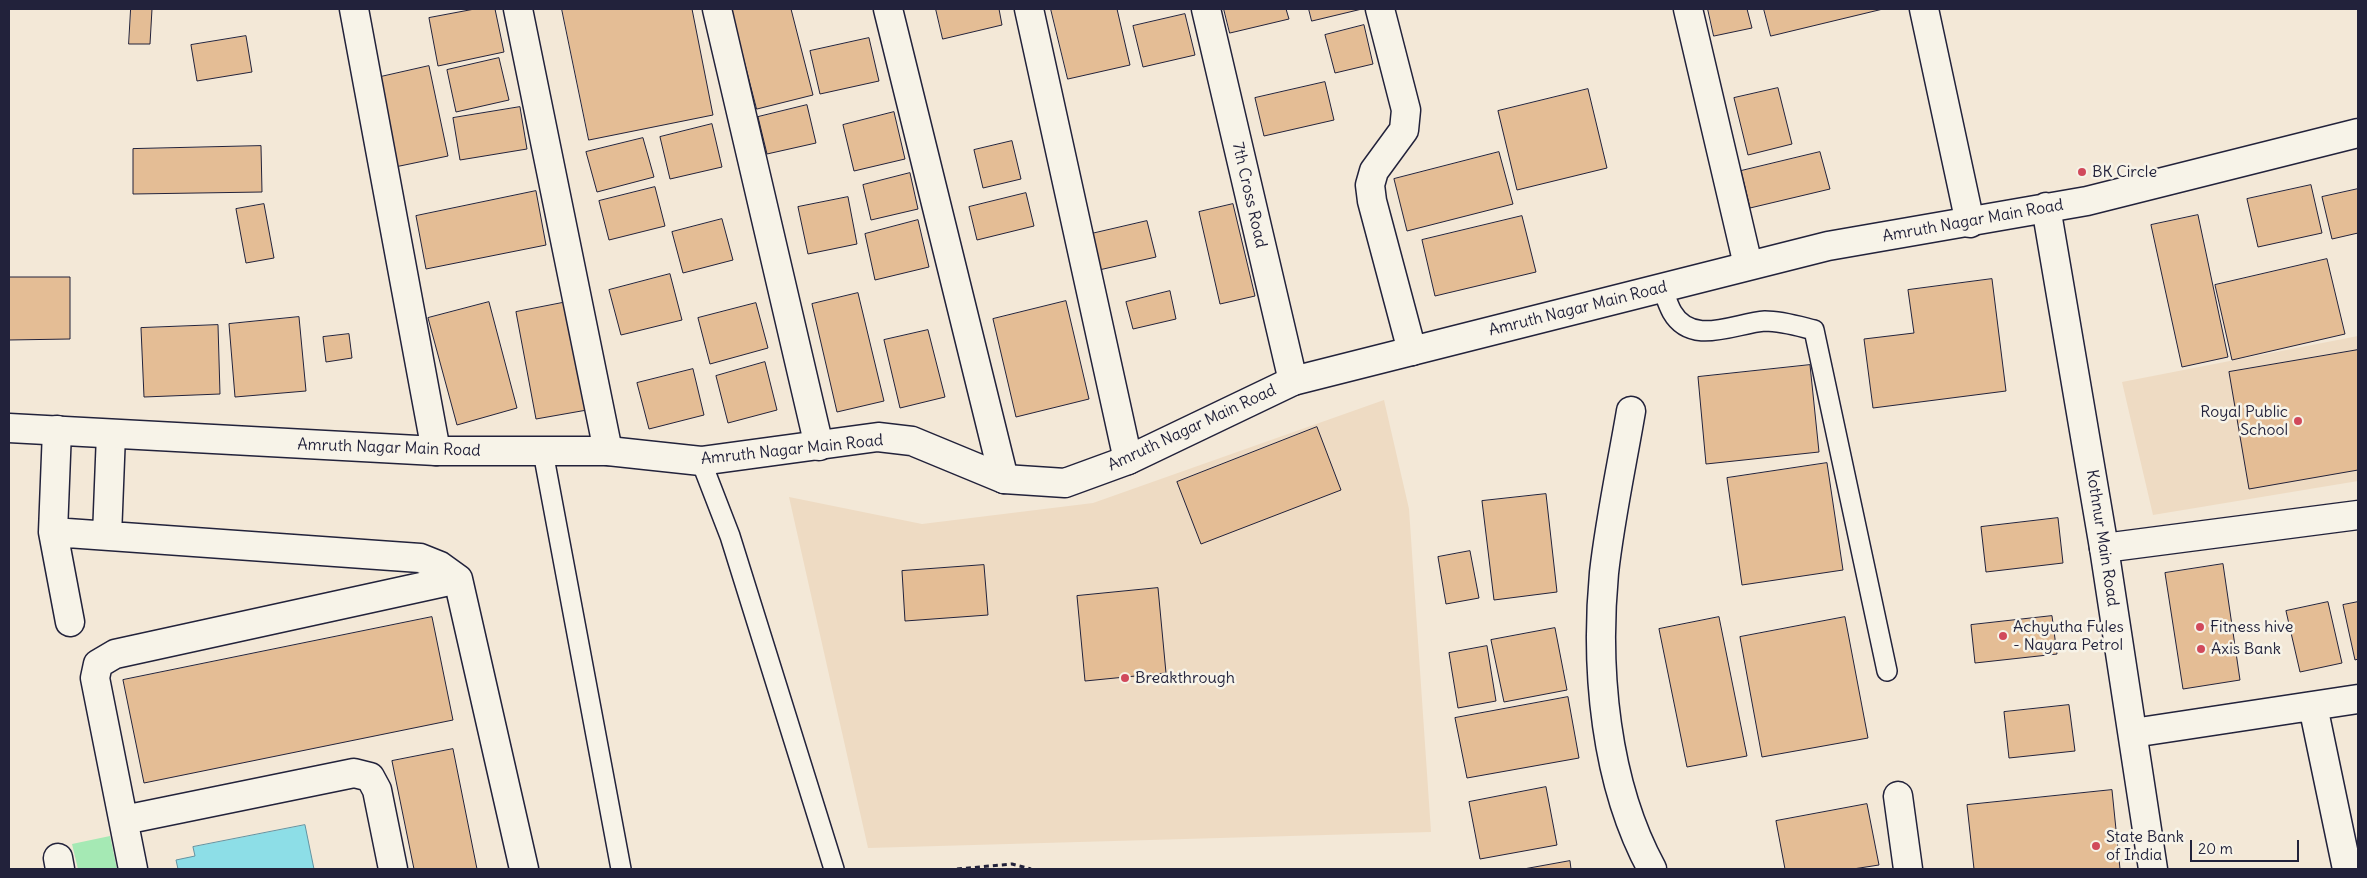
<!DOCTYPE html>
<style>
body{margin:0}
#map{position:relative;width:2367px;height:878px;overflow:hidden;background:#f3e8d7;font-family:Delius,sans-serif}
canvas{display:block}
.frame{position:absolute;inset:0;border:10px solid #22223b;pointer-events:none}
.scale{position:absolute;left:2190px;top:840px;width:109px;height:22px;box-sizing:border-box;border:2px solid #22223b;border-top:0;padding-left:6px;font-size:15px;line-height:18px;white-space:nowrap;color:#22223b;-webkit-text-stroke:4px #f7f3e8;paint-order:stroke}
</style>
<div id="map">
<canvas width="2367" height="878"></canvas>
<div class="frame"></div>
<div class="scale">20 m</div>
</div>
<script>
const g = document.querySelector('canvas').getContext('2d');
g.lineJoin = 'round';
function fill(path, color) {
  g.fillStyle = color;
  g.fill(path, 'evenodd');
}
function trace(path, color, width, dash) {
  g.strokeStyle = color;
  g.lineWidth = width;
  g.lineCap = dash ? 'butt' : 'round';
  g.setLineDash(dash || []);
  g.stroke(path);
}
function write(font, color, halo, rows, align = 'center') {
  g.font = font + ' Delius,sans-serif';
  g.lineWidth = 5;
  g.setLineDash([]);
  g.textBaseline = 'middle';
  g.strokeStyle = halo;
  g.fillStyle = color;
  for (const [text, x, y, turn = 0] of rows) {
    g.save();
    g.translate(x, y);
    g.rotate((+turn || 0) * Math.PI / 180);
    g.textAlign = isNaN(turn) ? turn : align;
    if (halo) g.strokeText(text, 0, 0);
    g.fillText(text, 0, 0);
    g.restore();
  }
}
fill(new Path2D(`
 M2358 336V481L2153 515 2122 382Z
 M1384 400 1409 509 1431 832 868 848 789 497 922 524 1093 503Z`), '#eedbc3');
fill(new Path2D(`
 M110 836 117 869H78L72 844Z`), '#a5e9b4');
const water = new Path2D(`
 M305 825 314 869H178L176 860 195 856 193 847Z`);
fill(water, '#8ddee7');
trace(water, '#6293a2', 1);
const building = new Path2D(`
 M131 9H152L150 44H129Z
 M475 9H495L504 52 438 66 429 18Z
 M562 9H692L713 115 589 140Z
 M731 9H791L813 95 757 109Z
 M936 9H999L1002 25 943 39Z
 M1051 9H1117L1130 65 1068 79Z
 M1224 9H1286L1289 19 1230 33Z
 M1309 9H1362L1312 21Z
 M1708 9H1747L1752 28 1714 36Z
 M1764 9H1883L1771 36Z
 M1185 14 1195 55 1143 67 1133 26Z
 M1364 25 1373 64 1335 73 1325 35Z
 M246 36 252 72 197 81 191 45Z
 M869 38 879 81 820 94 810 51Z
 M499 58 509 100 456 112 447 70Z
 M429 66 448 156 395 167 376 78Z
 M1325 82 1334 120 1264 136 1255 98Z
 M1778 88 1792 144 1748 155 1734 98Z
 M1588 89 1607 168 1517 190 1498 111Z
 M807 105 816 143 767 154 758 117Z
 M520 107 527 149 460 160 453 118Z
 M894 112 905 159 854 171 843 125Z
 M712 124 722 167 670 179 660 137Z
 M643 138 654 177 597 192 586 152Z
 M1012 141 1021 179 983 188 974 150Z
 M261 146 262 192 133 194V149Z
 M1499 152 1513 204 1407 231 1394 179Z
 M1820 152 1830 189 1750 208 1741 171Z
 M910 173 918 209 871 220 863 185Z
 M2311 185 2322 233 2258 247 2247 199Z
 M655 187 665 226 609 240 599 201Z
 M2358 189V233L2332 239 2322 197Z
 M536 191 546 245 426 269 416 216Z
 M1026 193 1034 226 977 240 969 207Z
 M848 197 857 244 808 254 798 207Z
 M264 204 274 258 246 263 236 209Z
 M1233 204 1255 296 1220 304 1199 212Z
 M2198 215 2228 357 2182 367 2151 225Z
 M1522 216 1536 272 1435 296 1422 240Z
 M722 219 733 260 683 273 672 232Z
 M918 220 929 267 875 280 865 234Z
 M1147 221 1156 257 1099 270 1091 234Z
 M2327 259 2345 334 2232 360 2215 285Z
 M670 274 682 320 621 335 609 290Z
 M9 277H70V339L9 340Z
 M1992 279 2006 391 1873 408 1864 339 1914 333 1908 290Z
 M1170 291 1176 319 1133 329 1126 302Z
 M858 293 884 401 837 412 812 304Z
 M1066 301 1089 399 1016 417 993 319Z
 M489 302 517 408 457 425 428 318Z
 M567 302 587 410 536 419 516 312Z
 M756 303 768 348 710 364 698 318Z
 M299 317 306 391 235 397 229 324Z
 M218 325 220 394 144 397 141 328Z
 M928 330 945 397 900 408 884 340Z
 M349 334 352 358 326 362 323 337Z
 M2358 350V470L2249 489 2229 372Z
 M765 362 777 410 728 423 716 376Z
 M1810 365 1819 452 1706 464 1698 377Z
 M693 369 704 415 649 429 637 383Z
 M1317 427 1341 490 1201 544 1177 482Z
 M1827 463 1843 570 1742 585 1727 478Z
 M1546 494 1557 592 1494 600 1482 501Z
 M2058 518 2063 563 1986 572 1981 527Z
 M1470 551 1479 598 1446 604 1438 557Z
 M2223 564 2240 680 2183 689 2165 573Z
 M984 565 988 615 905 621 902 571Z
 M1158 588 1166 673 1085 681 1077 596Z
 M2328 602 2342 663 2300 672 2286 611Z
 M2358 602V659L2355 660 2343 605Z
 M2052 616 2057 654 1975 663 1971 625Z
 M432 617 453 720 144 783 123 680Z
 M1719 617 1747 756 1687 767 1659 629Z
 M1845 617 1868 738 1762 757 1740 637Z
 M1555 628 1567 690 1504 702 1491 640Z
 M1487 646 1496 701 1458 708 1449 653Z
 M1568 697 1579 758 1467 778 1455 718Z
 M2069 705 2075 751 2009 758 2004 712Z
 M453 749 477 869H414L392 761Z
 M1546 787 1557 845 1480 859 1469 802Z
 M2112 790 2120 869H1974L1967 805Z
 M1867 804 1879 865 1853 869H1785L1776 821Z
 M1570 861 1571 869H1524Z`);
fill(building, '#e4bd95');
trace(building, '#22223b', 1);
const service = new Path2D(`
 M1662 287C1665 295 1668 305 1672 312 1692 347 1735 323 1765 321 1782 321 1798 326 1814 330L1887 671
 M543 452 621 869
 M701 461 730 536 834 869`);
const minor = new Path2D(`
 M354 9 436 451
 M518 9 608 451
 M717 9 819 446
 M888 9 1004 479
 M1029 9 1128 460
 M1206 9 1293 381
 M1380 9 1406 110 1404 130 1374 171 1370 185 1372 201 1412 351
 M1688 9 1748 265
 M1924 9 1970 223
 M1631 411C1622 464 1610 519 1604 573 1595 669 1605 783 1652 869
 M57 430 53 532 70 622
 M53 532 420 558 440 566 458 579 524 869
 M107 536 111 434
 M2104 548 2358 515
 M2313 706 2347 869
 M2133 733 2358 699
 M1898 796 1908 869
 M124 820 354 773 370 777 377 790 393 869
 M58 858 60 869
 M133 869 95 678 98 664 115 654 458 579`);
const secondary = new Path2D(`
 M2046 207 2104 548 2153 869
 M9 428 436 451H608L701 461 878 437 912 441 1004 479 1065 483 1128 460 1293 381 1828 246 2087 201 2358 133`);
trace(service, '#22223b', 22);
trace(minor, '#22223b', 31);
trace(secondary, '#22223b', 31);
trace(new Path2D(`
 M957 869 1012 864 1031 869`), '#22223b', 3, [5, 4]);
trace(service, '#f7f3e8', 19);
trace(minor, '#f7f3e8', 28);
trace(secondary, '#f7f3e8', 28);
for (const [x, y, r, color] of [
 [2082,172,5,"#d1495b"],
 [2298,421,5,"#d1495b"],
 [2200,627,5,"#d1495b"],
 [2003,636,5,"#d1495b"],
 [2201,649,5,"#d1495b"],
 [1125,678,5,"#d1495b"],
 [2096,846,5,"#d1495b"]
]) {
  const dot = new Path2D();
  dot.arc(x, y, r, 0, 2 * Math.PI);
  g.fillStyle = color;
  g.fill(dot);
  trace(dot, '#f7f3e8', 2);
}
write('16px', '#22223b', '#f7f3e8', [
 ["BK Circle",2092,172],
 ["Royal Public",2288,412,"right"],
 ["School",2288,430,"right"],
 ["Achyutha Fules",2013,627],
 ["- Nayara Petrol",2013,645],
 ["Fitness hive",2210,627],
 ["Axis Bank",2211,649],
 ["Breakthrough",1135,678],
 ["State Bank",2106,837],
 ["of India",2106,855]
], 'left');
write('16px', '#22223b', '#f7f3e8', [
 ["7th Cross Road",1249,195,77],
 ["Amruth Nagar Main Road",1973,221,-10],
 ["Amruth Nagar Main Road",1578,309,-14],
 ["Amruth Nagar Main Road",1192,428,-25],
 ["Amruth Nagar Main Road",389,448,2],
 ["Amruth Nagar Main Road",792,450,-6],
 ["Kothnur Main Road",2102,538,81]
]);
</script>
